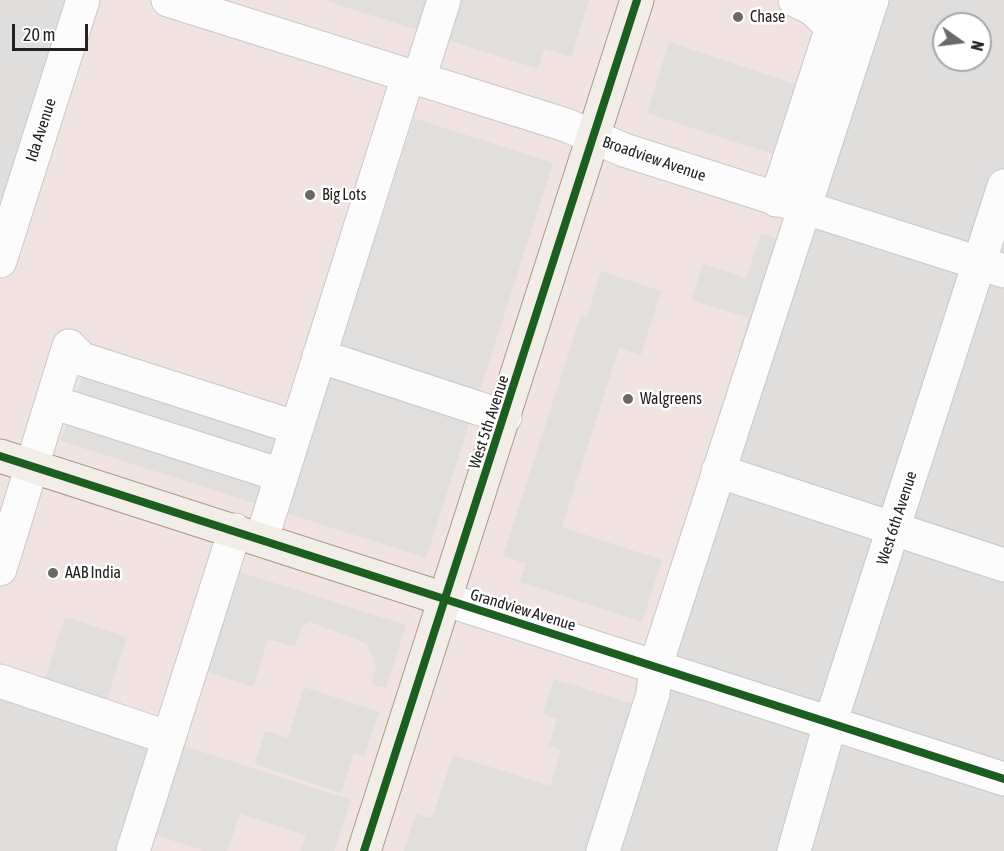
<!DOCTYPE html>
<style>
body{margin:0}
#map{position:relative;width:1004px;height:851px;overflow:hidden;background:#f0eeeb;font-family:"Asap Condensed",sans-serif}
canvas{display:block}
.north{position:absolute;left:932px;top:12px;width:60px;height:60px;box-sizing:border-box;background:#fff;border:2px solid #a7a7a7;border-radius:50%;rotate:104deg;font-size:16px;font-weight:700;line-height:24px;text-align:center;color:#222}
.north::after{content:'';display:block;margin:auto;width:21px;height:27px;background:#6a6968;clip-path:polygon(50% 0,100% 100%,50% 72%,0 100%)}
.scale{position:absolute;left:12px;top:24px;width:76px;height:27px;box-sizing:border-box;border:3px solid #222;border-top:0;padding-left:8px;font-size:18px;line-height:21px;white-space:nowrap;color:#222;-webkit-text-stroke:4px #fff;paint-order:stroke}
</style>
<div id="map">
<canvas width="1004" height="851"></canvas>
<div class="north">N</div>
<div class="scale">20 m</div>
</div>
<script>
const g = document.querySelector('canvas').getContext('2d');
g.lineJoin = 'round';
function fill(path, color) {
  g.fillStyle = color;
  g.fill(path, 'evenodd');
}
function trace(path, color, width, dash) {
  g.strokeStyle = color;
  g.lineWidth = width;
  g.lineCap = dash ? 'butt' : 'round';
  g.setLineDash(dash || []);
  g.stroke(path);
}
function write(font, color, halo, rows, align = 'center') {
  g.font = font + ' "Asap Condensed",sans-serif';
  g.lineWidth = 5;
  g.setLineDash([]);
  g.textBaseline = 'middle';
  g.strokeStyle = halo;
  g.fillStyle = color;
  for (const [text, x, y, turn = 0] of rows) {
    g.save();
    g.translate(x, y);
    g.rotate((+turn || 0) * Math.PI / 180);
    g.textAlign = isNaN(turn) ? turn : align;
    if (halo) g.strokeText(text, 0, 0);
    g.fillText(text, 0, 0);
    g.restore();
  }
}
fill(new Path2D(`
 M0 0H85L19 204 0 198Z
 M881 0H1004V851H603ZM944 24H980V60H944Z
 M0 676 172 734 135 851H0Z`), '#dfdedc');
fill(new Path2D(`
 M85 0H881L602 851H135L172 734 0 676V198L19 204Z`), '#f1e3e1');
fill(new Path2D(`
 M324 0H589L571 57 544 49 538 69Z
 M669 42 795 84 772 154 647 113Z
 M414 118 553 163 426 558 61 441 83 373 309 445Z
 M761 233 785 241 749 355 738 352 749 318 691 300 703 264 746 278Z
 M601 271 661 291 641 355 619 348 562 527 662 560 642 622 520 582 526 564 503 556 581 315 587 317Z
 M234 570 406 625 386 688 371 684 376 667 374 658 366 643 310 622 302 627 295 647 268 639 253 687 202 670Z
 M65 617 127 637 104 708 42 688Z
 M554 679 636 705 588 851H404L416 814 432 818 453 755 550 786 561 750 549 746 557 719 543 714Z
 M304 687 379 712 364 756 354 753 341 793 255 764 265 731 288 738Z
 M181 745 351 800 334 851H301L306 835 240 814 227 851H205L152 834Z`), '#e0dfde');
const minor = new Path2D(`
 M168 0 566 125 624 150 1004 271
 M795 0 813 9 832 27
 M419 79 444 0
 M776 200 832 27 838 0
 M0 261 83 0
 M69 346 82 359 297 428
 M319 356 505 417
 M52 402 265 470 281 478
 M718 471 1004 565
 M262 538 408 76
 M0 569 69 346
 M444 599 1004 779
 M0 681 169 738
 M133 851 235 530
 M603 851 653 694 656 665 872 0
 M794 851 830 724 1004 186`);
const major = new Path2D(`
 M0 456 444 599
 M364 851 637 0`);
trace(minor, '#c9c8c7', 35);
trace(major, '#a79c86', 35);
trace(minor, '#fdfcfc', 33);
trace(major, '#f3ede7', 33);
trace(new Path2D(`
 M0 456 1004 779
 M364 851 637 0`), '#1b5e20', 8);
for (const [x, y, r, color] of [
 [738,17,6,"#6a6968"],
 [310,195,6,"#6a6968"],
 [628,399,6,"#6a6968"],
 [53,573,6,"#6a6968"]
]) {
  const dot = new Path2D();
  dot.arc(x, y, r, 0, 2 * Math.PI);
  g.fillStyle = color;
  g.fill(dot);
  trace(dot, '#fff', 2);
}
write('16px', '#222', '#fff', [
 ["Chase",750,17],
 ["Big Lots",322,195],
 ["Walgreens",640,399],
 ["AAB India",65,573]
], 'left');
write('16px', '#222', '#fff', [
 ["Ida Avenue",41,130,-72],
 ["Broadview Avenue",654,159,19],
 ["West 5th Avenue",489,422,-72],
 ["West 6th Avenue",897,518,-72],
 ["Grandview Avenue",523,610,17]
]);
</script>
